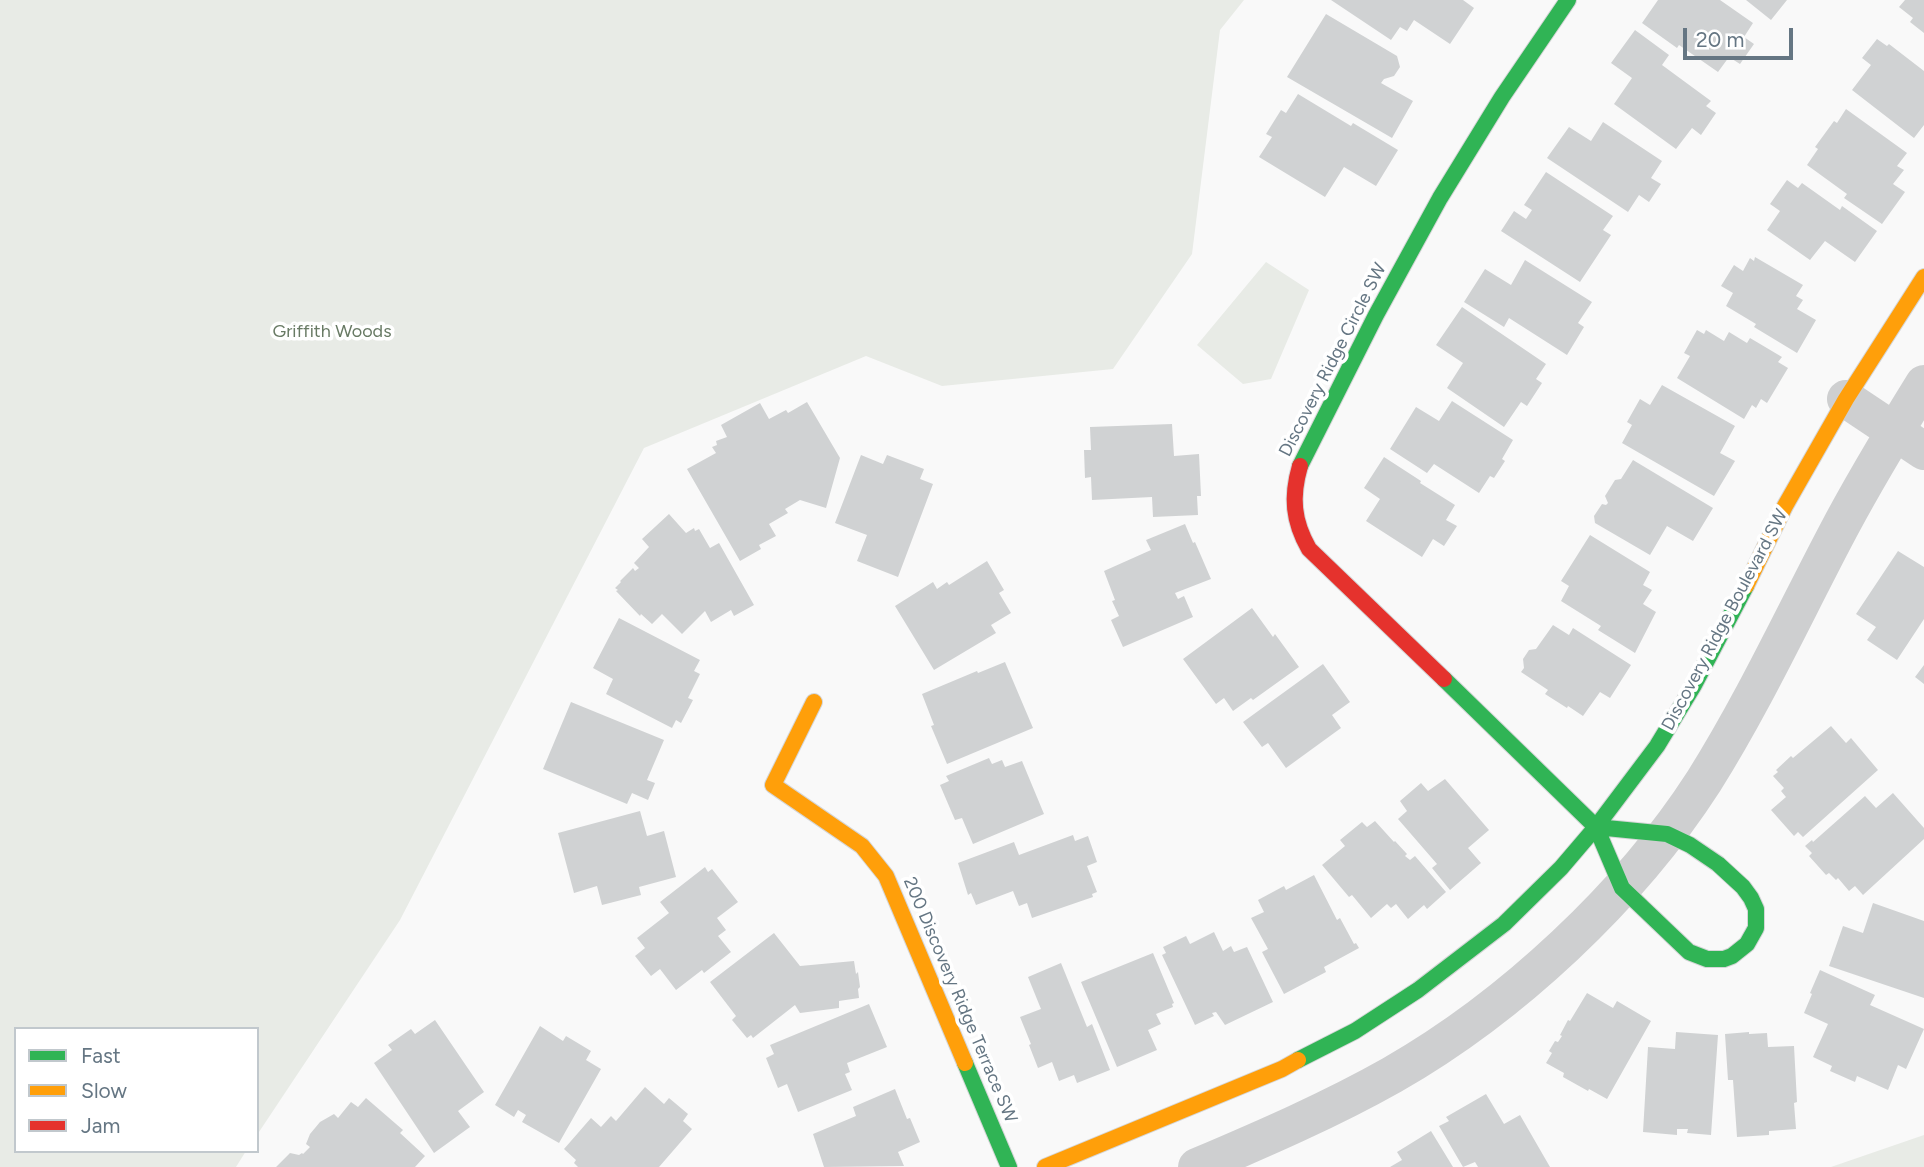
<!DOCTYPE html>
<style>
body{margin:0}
#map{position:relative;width:1924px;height:1167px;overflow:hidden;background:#f9f9f9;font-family:Figtree,sans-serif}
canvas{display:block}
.legend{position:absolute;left:14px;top:1027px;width:245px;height:126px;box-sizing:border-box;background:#fff;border:2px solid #c1c8cd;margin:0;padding:9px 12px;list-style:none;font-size:21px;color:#657683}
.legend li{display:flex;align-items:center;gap:14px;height:35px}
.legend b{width:35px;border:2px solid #c1c8cd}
.scale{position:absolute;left:1683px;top:28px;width:110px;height:32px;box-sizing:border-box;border:4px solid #657683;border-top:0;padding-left:9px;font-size:21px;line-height:24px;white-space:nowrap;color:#657683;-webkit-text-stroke:5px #fff;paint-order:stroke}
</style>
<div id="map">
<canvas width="1924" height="1167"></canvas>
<ul class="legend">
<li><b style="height:9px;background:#30b455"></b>Fast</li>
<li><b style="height:9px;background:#ff9f0a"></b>Slow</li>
<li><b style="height:9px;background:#e5322d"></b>Jam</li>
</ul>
<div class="scale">20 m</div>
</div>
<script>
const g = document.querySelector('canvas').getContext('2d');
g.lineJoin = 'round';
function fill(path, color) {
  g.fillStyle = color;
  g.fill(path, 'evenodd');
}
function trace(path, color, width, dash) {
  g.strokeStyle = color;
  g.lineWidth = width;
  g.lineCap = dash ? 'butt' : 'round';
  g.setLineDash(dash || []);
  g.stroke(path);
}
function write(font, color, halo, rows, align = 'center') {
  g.font = font + ' Figtree,sans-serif';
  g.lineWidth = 7;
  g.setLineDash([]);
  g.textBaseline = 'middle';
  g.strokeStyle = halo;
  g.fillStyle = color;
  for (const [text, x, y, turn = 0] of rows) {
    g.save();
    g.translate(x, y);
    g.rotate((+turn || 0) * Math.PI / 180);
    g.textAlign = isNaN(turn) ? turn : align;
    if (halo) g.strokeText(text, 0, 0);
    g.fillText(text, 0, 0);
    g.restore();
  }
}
fill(new Path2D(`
 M0 0H1244L1220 30 1192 254 1113 369 942 386 866 356 644 448 400 920 257 1135V1029H16V1151H246L236 1167H0Z
 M1266 262 1309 290 1271 379 1243 384 1197 345Z
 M1924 1135V1167H1831Z`), '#e8ebe6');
fill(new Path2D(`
 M1331 0H1463L1474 8 1450 44 1414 20 1407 31 1400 27 1391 40Z
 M1658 0H1720L1753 23 1744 37 1754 44 1740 64 1729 57 1718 72 1679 45 1677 48 1642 23Z
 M1746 0H1787L1771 20Z
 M1905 0H1924V33L1910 22 1913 18 1899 7Z
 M1326 14 1397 56 1400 67 1394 76 1384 79 1381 83 1413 101 1392 138 1287 77Z
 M1635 30 1669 55 1662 65 1711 101 1706 106 1716 113 1701 135 1692 128 1676 149 1614 104 1632 78 1611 63Z
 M1877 39 1887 46 1889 44 1924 71V125L1914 138 1852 90 1871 65 1862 58Z
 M1298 94 1351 126 1353 123 1398 150 1376 186 1344 167 1325 197 1259 157 1272 137 1266 134 1281 110 1286 113Z
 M1846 109 1907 153 1897 166 1904 170 1893 184 1905 192 1882 224 1844 198 1847 194 1807 165 1818 149 1815 147 1834 121 1837 123Z
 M1603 122 1662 161 1651 178 1661 184 1649 202 1639 195 1628 212 1547 158 1569 127 1591 141Z
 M1546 172 1613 216 1603 230 1611 235 1580 282 1501 231 1514 211 1526 219 1532 210 1524 205Z
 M1787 180 1798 188 1802 183 1840 210 1842 206 1877 231 1855 262 1825 241 1810 260 1767 230 1780 211 1770 204Z
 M1755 257 1803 285 1796 296 1803 300 1797 309 1816 320 1797 353 1754 327 1756 324 1726 306 1733 293 1721 286 1734 265 1743 271 1750 258 1754 261Z
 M1525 260 1592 302 1578 323 1584 327 1567 355 1509 318 1504 327 1464 302 1485 269 1511 285Z
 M1462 307 1546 364 1536 379 1542 383 1527 406 1521 402 1504 427 1447 388 1463 363 1436 345Z
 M1697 330 1704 334 1706 330 1724 341 1729 332 1747 343 1750 338 1782 357 1778 362 1788 368 1767 403 1761 399 1756 408 1752 405 1744 419 1677 378 1690 356 1684 353Z
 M1662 385 1735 426 1720 453 1735 461 1714 496 1622 443 1632 425 1627 422 1640 399 1650 405Z
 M1452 401 1513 440 1502 459 1505 461 1494 478 1490 476 1479 493 1434 464 1427 473 1390 449 1416 407 1439 421Z
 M807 402 840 458 826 508 800 500 785 509 788 513 769 524 776 536 759 545 761 549 740 561 687 469 716 453 712 447 717 445 716 441 727 437 721 425 760 403 769 419 786 410 788 413Z
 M1172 424 1174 456 1199 454 1201 496H1197L1198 515 1153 517 1152 497 1092 500 1091 477 1085 478 1084 450H1091L1090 427Z
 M861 455 883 464 887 455 924 469 920 479 933 484 898 577 857 561 867 535 835 523Z
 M1384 457 1421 481 1420 483 1455 505 1446 520 1457 526 1444 546 1433 539 1422 557 1366 521 1380 499 1364 488Z
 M1633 460 1713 508 1693 541 1667 526 1650 555 1595 523 1594 516 1602 504 1606 505 1608 503 1605 496 1615 480 1621 479Z
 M669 514 686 533 694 528 695 531 699 529 710 548 719 543 754 605 734 616 731 610 711 622 705 611 682 634 662 614 652 624 641 614 640 616 616 591 618 590 615 588 621 582 620 581 633 568 635 571 639 568 634 563 649 547 642 539Z
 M1185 524 1193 543 1195 542 1211 579 1175 593 1178 599 1184 596 1193 617 1123 647 1111 620 1119 616 1112 601 1115 600 1104 571 1151 550 1146 540Z
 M1590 535 1650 572 1643 585 1652 590 1643 604 1656 612 1635 653 1598 630 1601 626 1561 601 1569 586 1561 581Z
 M1898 551 1924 567V619L1897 660 1867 640 1876 627 1856 614Z
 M987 561 1004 590 999 593 1011 613 991 625 996 633 934 670 895 606 933 582 937 589 947 582 949 585Z
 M1252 608 1273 637 1275 634 1299 667 1253 700 1251 698 1233 711 1224 698 1216 704 1183 659Z
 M619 618 700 660 694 671 700 674 688 698 693 700 681 723 676 720 672 728 606 694 613 679 593 668Z
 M1553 625 1569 635 1573 628 1631 665 1610 698 1600 692 1583 716 1568 706 1567 708 1545 694 1548 690 1521 672 1524 668 1523 659 1529 650 1536 649Z
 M1005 662 1033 728 947 764 931 726 934 725 922 694 977 671 978 673Z
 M1323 664 1350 702 1332 715 1341 728 1286 768 1268 743 1262 747 1243 722Z
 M1924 665V684L1915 677Z
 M571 702 664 740 647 780 655 783 648 800 632 793 627 804 543 769Z
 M1831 726 1846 743 1851 738 1878 770 1803 837 1798 832 1794 836 1771 810 1786 797 1781 791 1784 788 1773 776 1778 772 1776 770 1791 756 1793 758Z
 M989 758 992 764 1002 760 1005 767 1022 761 1044 814 973 844 962 818 955 820 940 785 949 781 946 776Z
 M1445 779 1489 830 1468 848 1481 863 1450 890 1432 868 1437 864 1398 819 1407 811 1400 801 1421 783 1428 791Z
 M1893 793 1924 828V839L1863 895 1855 886 1849 891 1838 878 1836 880 1829 873 1826 875 1809 856 1812 853 1805 846 1812 840 1813 842 1865 796 1876 808Z
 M640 811 647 836 664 831 676 877 639 887 641 895 602 905 597 886 574 893 558 833Z
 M1375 821 1394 842 1395 841 1407 854 1405 856 1410 860 1415 856 1446 892 1427 909 1424 905 1408 919 1396 904 1391 908 1387 904 1371 918 1352 895 1349 897 1322 865 1345 846 1340 840 1362 822 1367 827Z
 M1073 835 1075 841 1088 836 1097 862 1087 866 1097 892 1092 894 1093 897 1032 918 1027 903 1019 906 1013 891 976 905 971 893 968 895 958 863 1014 842 1019 855Z
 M705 867 708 872 712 869 738 902 717 918 726 930 718 936 731 952 704 973 702 970 676 990 660 969 651 976 635 956 645 948 637 938 669 913 660 902Z
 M1314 875 1337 920 1340 918 1354 944 1356 943 1359 948 1324 967 1326 972 1284 994 1262 952 1268 949 1251 918 1264 912 1258 900 1284 886 1286 890Z
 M1873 903 1924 921V998L1829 966 1843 926 1863 933Z
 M1214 932 1223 951 1231 946 1234 952 1247 947 1273 1002 1225 1025 1216 1012 1212 1013 1214 1016 1195 1025 1162 955 1166 953 1163 947 1186 936 1190 944Z
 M774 933 800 966 854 961 856 974 858 972 860 987 858 989 859 998 839 1001V1008L800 1013 795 1005 753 1038 751 1035 747 1038 732 1020 736 1016 710 982Z
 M1153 953 1174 1003 1172 1004 1173 1007 1156 1014 1161 1024 1148 1030 1157 1050 1117 1067 1081 982Z
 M1061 963 1087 1027 1092 1024 1110 1070 1077 1083 1074 1075 1059 1081 1052 1062 1038 1068 1029 1045 1031 1044 1020 1017 1041 1009 1028 977Z
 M1820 970 1875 995 1870 1005 1924 1029 1906 1069 1898 1065 1888 1090 1857 1076 1855 1082 1830 1071 1832 1066 1813 1057 1828 1024 1804 1013 1812 994 1810 993Z
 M1587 993 1613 1008 1617 1001 1651 1021 1607 1099 1589 1089 1588 1091 1563 1077 1564 1073 1546 1063 1552 1053 1549 1051 1555 1041 1558 1042 1562 1036 1560 1035 1568 1020 1570 1021Z
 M869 1004 887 1047 847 1063 850 1072 845 1074 852 1090 798 1112 787 1084 778 1088 766 1058 774 1054 770 1045Z
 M435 1020 484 1092 458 1111 470 1127 434 1153 374 1063 392 1050 388 1045 411 1029 415 1034Z
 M540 1026 563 1041 566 1036 591 1051 586 1060 601 1069 559 1143 522 1122 526 1115 518 1110 514 1117 495 1105Z
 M1676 1032 1718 1035 1711 1135 1687 1133 1688 1129H1677V1135L1643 1132 1648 1047 1675 1049Z
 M1749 1032V1034L1767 1033 1768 1047 1794 1046 1797 1102 1794 1103 1796 1129 1769 1131V1135L1737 1137 1733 1080H1728L1725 1034Z
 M645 1087 664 1104 669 1098 688 1114 683 1121 692 1129 659 1167H578L574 1163 576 1160 564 1149 591 1118 601 1127 611 1116 616 1121Z
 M895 1089 907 1119 910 1118 920 1142 898 1152 904 1166 824 1167 813 1134 856 1116 853 1107Z
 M1486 1094 1504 1124 1520 1115 1550 1167H1478L1475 1162 1463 1167 1439 1126 1449 1121 1446 1117Z
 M366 1098 403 1130 400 1133 425 1156 415 1167H276L290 1153 299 1155 302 1153 303 1154 310 1147 306 1144 310 1134 320 1122 334 1114 338 1118 351 1102 358 1107Z
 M1431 1131 1453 1167H1390L1402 1160 1397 1152Z`), '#d0d2d3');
const fast = new Path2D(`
 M1300 466 1376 315 1440 198 1502 97 1568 0
 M1444 679 1596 827 1622 888 1689 952 1707 959H1724L1732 956 1747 944 1756 928V909L1751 898 1743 887 1718 864 1690 845 1667 834 1596 827
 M1298 1060 1355 1031 1418 990 1504 924 1561 868 1596 827 1657 746 1694 685 1746 586
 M965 1063 1009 1167`);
const slow = new Path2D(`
 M1746 586 1785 506 1846 399 1924 277
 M814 702 773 785 862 846 886 876 965 1063
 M1045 1167 1282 1069 1298 1060`);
const jam = new Path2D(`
 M1300 466C1291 497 1293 521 1309 549L1444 679`);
trace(fast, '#d5d6d7', 18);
trace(slow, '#d5d6d7', 18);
trace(jam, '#d5d6d7', 18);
trace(new Path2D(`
 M1846 399 1924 451
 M1197 1167C1263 1139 1330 1110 1392 1075 1511 1007 1630 896 1704 781 1753 703 1792 619 1835 537 1862 485 1893 434 1924 384`), '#cecfd0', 38);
trace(fast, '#30b455', 16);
trace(slow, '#ff9f0a', 16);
trace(jam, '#e5322d', 16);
write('18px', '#687a64', '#fff', [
 ["Griffith Woods",332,332]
]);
write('18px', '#657683', '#fff', [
 ["Discovery Ridge Circle SW",1333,360,-63],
 ["Discovery Ridge Boulevard SW",1725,620,-62],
 ["200 Discovery Ridge Terrace SW",960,1000,67]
]);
</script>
